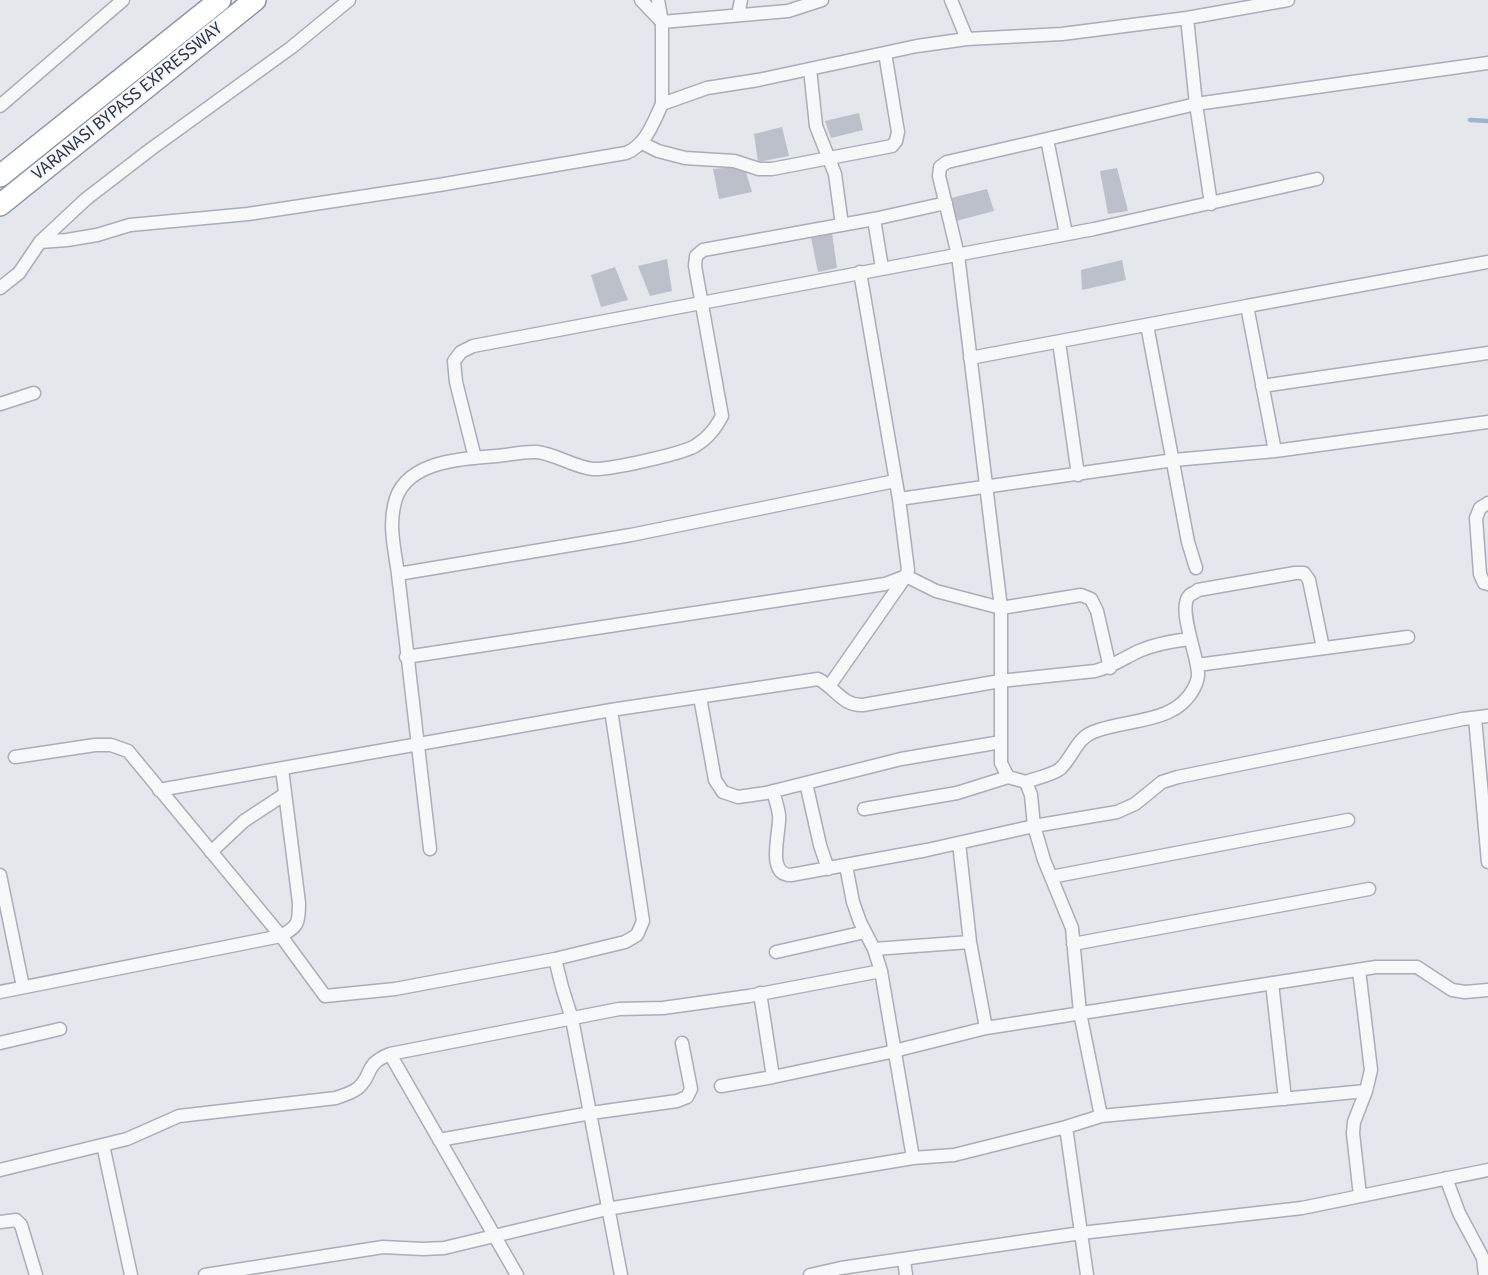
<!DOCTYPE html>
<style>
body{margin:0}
canvas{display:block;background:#e4e7ec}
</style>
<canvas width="1488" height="1275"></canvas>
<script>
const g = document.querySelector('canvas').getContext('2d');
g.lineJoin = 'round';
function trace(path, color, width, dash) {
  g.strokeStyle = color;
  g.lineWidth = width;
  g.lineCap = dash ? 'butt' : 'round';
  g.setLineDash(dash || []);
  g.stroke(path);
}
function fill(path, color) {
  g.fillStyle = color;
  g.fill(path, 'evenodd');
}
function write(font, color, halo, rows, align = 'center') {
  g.font = font + ' "Source Sans 3",sans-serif';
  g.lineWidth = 5;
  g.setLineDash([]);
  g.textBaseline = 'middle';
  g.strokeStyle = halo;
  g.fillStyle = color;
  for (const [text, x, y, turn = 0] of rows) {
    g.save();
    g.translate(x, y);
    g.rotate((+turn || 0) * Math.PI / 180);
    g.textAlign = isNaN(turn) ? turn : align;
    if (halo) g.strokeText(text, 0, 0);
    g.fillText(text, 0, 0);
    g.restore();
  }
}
trace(new Path2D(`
 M1470 120 1488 121`), '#9fb4cc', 4.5);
fill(new Path2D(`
 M859 113 863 130 831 138 825 121Z
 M782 127 789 156 758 162 754 134Z
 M744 166 752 192 719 199 713 169Z
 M1117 168 1128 211 1108 214 1100 171Z
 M987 189 994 211 956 221 951 198Z
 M832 233 837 268 818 272 811 238Z
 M667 259 672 291 650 296 638 266Z
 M1122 260 1126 280 1082 290 1081 270Z
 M615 267 628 300 601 307 591 275Z`), '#bbc0ca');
const street = new Path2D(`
 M641 0 662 22 788 11 822 0
 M658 0 662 22V104
 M951 0 967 39
 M738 15 741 0
 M810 69 816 126 835 174 842 225
 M0 106 123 0
 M1047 139 947 162 940 167 939 176 958 255 1001 608V763L1008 777 1026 782 1031 795 1034 826 1044 860 1072 928 1080 1013 1101 1116 1066 1127 1087 1275
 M642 143 658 151 685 158 734 161 759 169H772L892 146 896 141 898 132 885 53
 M1211 204 1196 104 1488 63
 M874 219 882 268
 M1066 234 1047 139 1196 104 1187 18 1288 0
 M40 242 67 240 97 235 130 225 248 214 439 185 626 153C646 145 653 123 662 104L707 88 758 80 917 46 967 39 1062 34 1187 18
 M0 288 19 273 40 242 86 199 151 149 292 47 349 0
 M1247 306 1488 262
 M1147 325 1188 542 1196 568
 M1059 342 1078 475
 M970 358 1247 306 1275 451
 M1262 386 1488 353
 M0 404 34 393
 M475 458 456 382 454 361 461 352 473 346 1094 229 1317 179
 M899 499 1174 460 1275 451 1488 422
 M1488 503 1480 508 1476 518 1480 574 1484 583 1488 584
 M398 574C395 552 389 528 394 506 402 461 460 459 496 456 509 455 524 451 537 452 556 454 573 467 593 469 609 470 681 454 695 446 708 438 715 429 722 416L695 266 696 256 703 250 874 219 946 203
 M406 657 885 584 906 576 908 570 899 499 860 272
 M1197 665 1408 637
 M830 685 906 576 936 591 1001 608 1081 595 1091 599 1097 611 1110 668
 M700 697 715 780 723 792 738 797 766 793 901 759 1001 742
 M1475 718 1488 862
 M15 757 95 745H111L128 751 281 936 325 996 395 989 555 959 625 942 637 935 643 921 611 710
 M1026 782C1036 778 1052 775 1060 769 1073 757 1076 739 1093 732 1127 718 1175 725 1194 688 1196 684 1198 678 1198 675 1199 658 1176 607 1190 595 1193 593 1196 592 1198 590L1295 573H1304L1309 580 1323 648
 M806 783 820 845 828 869
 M159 790 611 710 818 679C836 688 842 706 863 705L1000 681 1095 671C1112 667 1124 658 1139 651 1155 644 1172 641 1190 639
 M773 791C775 799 778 807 779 815 781 830 765 875 791 875L927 850 1034 826 1117 812 1135 804 1162 782 1178 777 1463 719 1488 716
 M864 809 957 793 1008 777
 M959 843 970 942 986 1028
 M430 849 398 574 631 535 895 481
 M211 852 244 821 285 794
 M846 866 853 902 860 922 874 949 881 971 913 1158
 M0 875 23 987
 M1051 877 1348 820
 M1073 944 1369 889
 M874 949 970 942
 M776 952 865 932
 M555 959 562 987 572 1019 621 1275
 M1359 970 1371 1070 1366 1091 1354 1122 1353 1133 1360 1196
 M1272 983 1285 1099
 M0 992 281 936C298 926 299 924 299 903L282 769
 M760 993 773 1077
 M0 1043 60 1029
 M390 1054 517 1275
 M721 1086 773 1077 886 1053 986 1028 1376 967H1417L1452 990 1465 992 1488 990
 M1101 1116 1366 1091
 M439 1140 591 1113 677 1101 687 1097 691 1089 682 1043
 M103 1145 131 1275
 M0 1170 127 1139 179 1116 336 1098C344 1095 352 1093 358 1088 374 1074 363 1065 390 1054L619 1009 663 1008 749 996 881 971
 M1446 1178 1459 1213 1483 1258 1485 1275
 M0 1222 16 1220 21 1225 36 1275
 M904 1260 906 1275
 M205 1275 383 1247 423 1249 444 1248 607 1209 913 1158 954 1155 1066 1127
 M810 1275 841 1268 1081 1233 1302 1208 1488 1170`);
const highway = new Path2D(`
 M0 176 220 0
 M0 205 255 0`);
trace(street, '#a9aeb7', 15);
trace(highway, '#8b94a3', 24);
trace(street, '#f7f8fa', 12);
trace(highway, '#fff', 21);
write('18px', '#2b3445', '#f4f6f9', [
 ["VARANASI BYPASS EXPRESSWAY",128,102,-39]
]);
</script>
